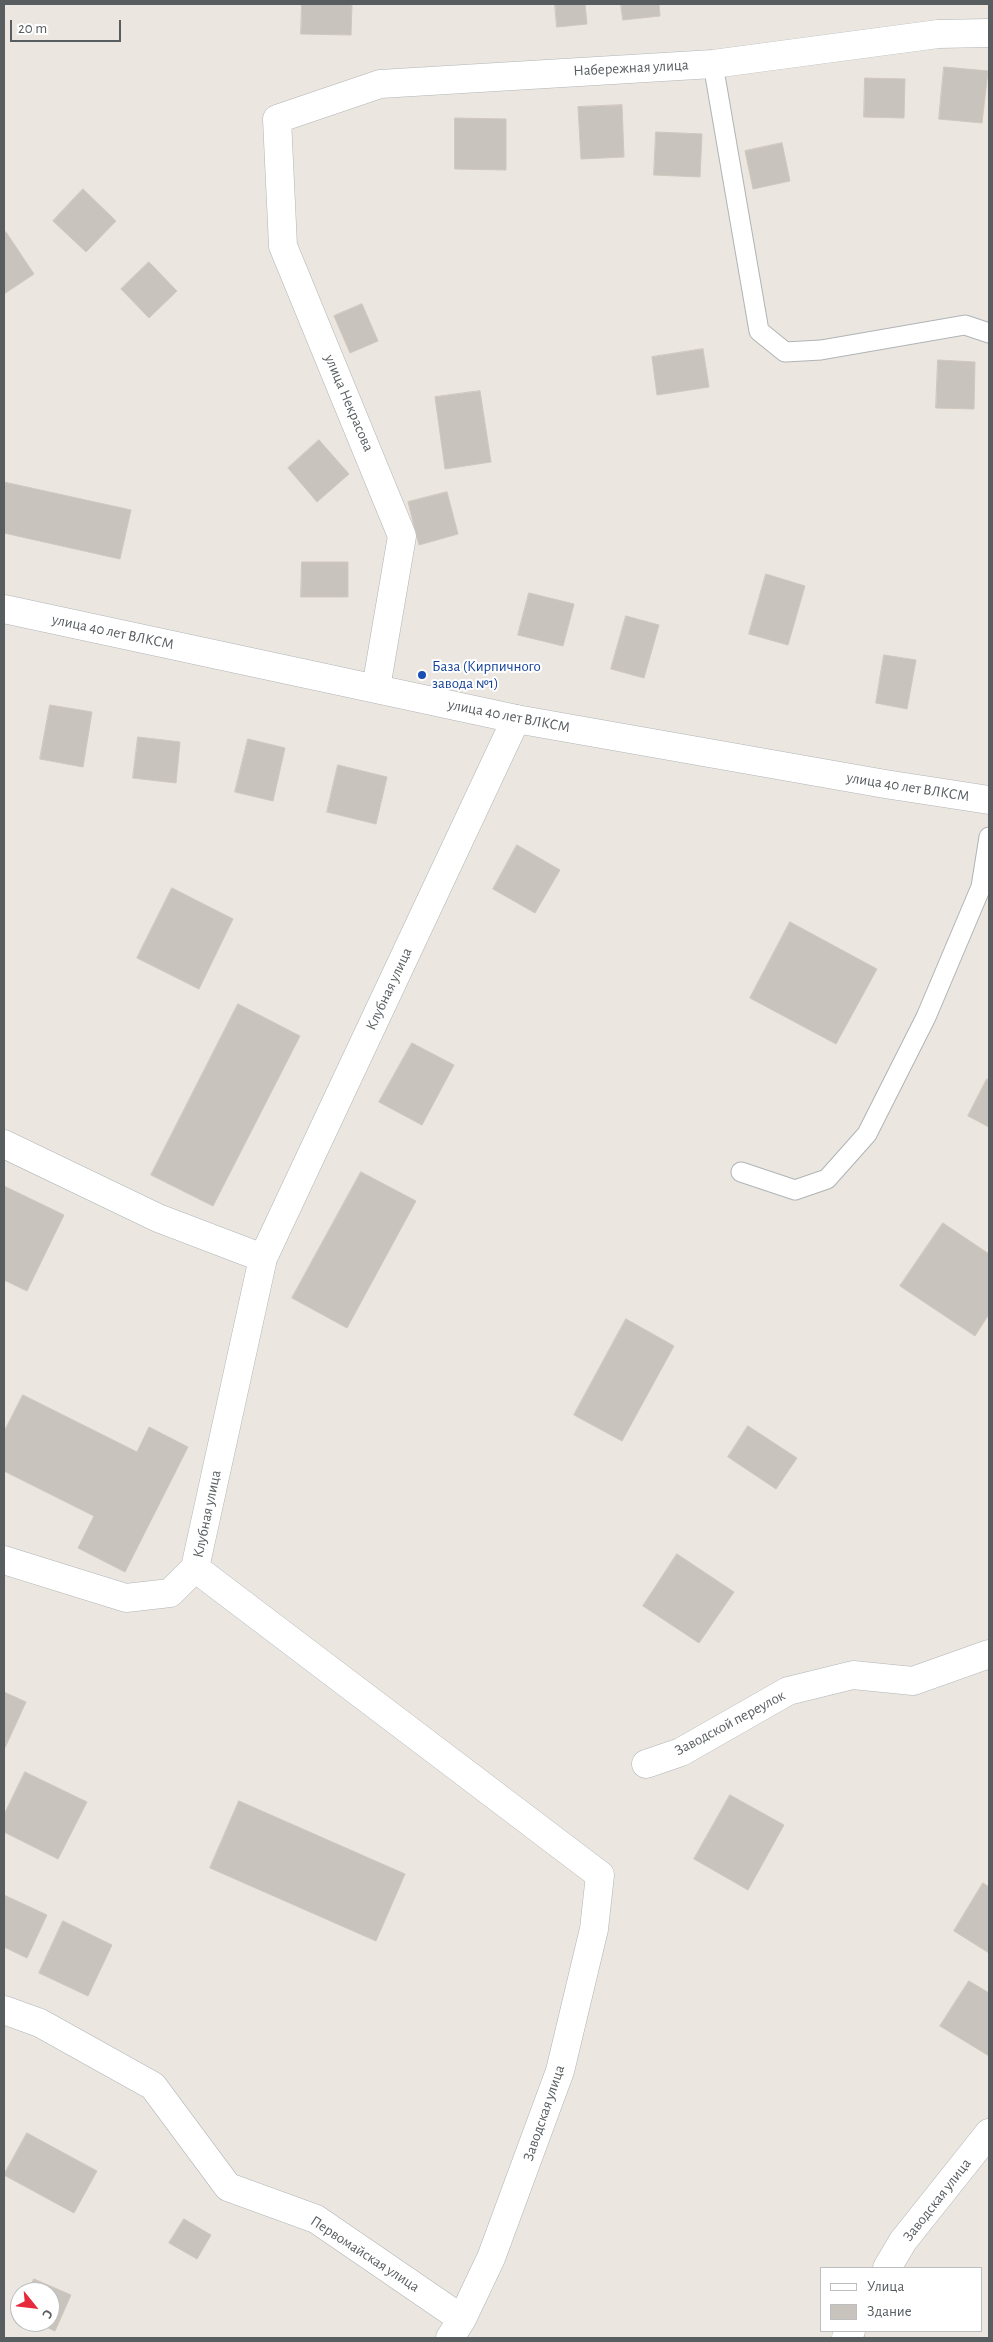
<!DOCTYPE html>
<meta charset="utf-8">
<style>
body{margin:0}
#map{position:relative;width:993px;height:2342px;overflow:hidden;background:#ebe6df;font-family:"Alegreya Sans",sans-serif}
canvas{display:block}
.frame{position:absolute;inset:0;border:5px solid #585d60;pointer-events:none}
.legend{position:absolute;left:820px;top:2267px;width:162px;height:65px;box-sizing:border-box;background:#fff;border:1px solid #bcbebf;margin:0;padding:6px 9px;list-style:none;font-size:15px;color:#585d60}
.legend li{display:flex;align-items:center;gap:10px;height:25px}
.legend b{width:25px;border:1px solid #bcbebf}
.north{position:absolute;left:10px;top:2282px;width:50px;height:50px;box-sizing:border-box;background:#fff;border:1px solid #bcbebf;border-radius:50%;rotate:119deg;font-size:14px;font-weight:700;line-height:20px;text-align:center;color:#585d60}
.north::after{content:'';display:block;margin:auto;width:18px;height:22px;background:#e62a3c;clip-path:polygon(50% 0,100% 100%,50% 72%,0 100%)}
.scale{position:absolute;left:10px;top:20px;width:111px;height:22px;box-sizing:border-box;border:2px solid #585d60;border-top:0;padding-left:6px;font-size:15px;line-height:18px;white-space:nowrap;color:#585d60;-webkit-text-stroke:4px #fff;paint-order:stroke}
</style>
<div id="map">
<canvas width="993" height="2342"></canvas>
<div class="frame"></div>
<ul class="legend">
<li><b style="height:6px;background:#fff"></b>Улица</li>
<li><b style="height:14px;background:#c9c3bd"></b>Здание</li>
</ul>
<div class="north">С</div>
<div class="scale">20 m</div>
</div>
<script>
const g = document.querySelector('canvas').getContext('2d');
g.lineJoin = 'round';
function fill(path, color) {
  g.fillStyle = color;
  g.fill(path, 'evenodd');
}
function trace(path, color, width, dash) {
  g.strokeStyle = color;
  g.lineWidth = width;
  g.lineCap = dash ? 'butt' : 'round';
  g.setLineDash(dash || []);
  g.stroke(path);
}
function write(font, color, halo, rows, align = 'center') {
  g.font = font + ' "Alegreya Sans",sans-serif';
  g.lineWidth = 4;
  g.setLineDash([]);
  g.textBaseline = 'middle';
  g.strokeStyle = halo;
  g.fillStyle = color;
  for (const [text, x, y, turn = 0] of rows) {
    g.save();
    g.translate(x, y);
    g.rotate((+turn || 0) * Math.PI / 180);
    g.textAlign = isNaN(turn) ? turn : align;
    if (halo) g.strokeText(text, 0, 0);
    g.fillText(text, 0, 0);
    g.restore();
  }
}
const building = new Path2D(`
 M302 4H352L351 35 301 34Z
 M555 4H585L587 24 557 27Z
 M621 4H659L660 16 623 20Z
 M944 67 988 71 982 123 939 119Z
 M865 78 905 79 904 118 864 117Z
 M622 105 624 157 581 159 578 107Z
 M455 118 506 119V170L455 169Z
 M656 132 702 134 700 177 654 175Z
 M782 143 790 181 753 189 745 151Z
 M83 189 116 221 86 252 53 221Z
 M6 232 34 274 4 294V233Z
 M149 262 177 291 149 318 121 289Z
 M362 304 378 341 350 353 334 316Z
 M703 349 709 387 657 395 652 357Z
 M938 360 975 362 974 409 936 408Z
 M480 391 491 462 445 469 435 397Z
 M319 440 349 474 317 502 288 468Z
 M4 482 131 510 120 559 4 533Z
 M447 492 458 534 419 545 408 502Z
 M302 562H348V597H301Z
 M766 574 805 586 788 645 749 634Z
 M529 593 574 604 563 646 518 635Z
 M626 616 659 625 644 678 611 669Z
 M884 655 916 660 907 709 876 703Z
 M50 705 92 712 83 767 40 759Z
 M138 737 180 742 176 783 133 778Z
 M248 739 285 748 273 801 235 792Z
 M338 765 387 777 376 824 327 812Z
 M517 845 560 870 535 913 493 889Z
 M172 888 233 919 199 989 137 958Z
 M790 922 877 969 836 1044 750 998Z
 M238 1004 300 1036 213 1206 151 1175Z
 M412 1043 454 1065 422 1125 379 1102Z
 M987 1079 989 1080V1127L968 1116Z
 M361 1172 416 1201 347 1328 292 1298Z
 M4 1186 64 1215 27 1291 4 1280Z
 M943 1223 989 1254V1314L975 1336 900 1286Z
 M626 1319 674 1346 622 1441 574 1415Z
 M23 1395 137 1452 149 1427 188 1447 125 1572 78 1548 94 1516 4 1471V1432Z
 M748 1426 797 1458 776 1489 728 1457Z
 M677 1554 734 1592 699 1643 643 1606Z
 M4 1692 26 1702 4 1750Z
 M25 1772 87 1802 58 1859 4 1832V1815Z
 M730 1795 784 1825 748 1890 694 1859Z
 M239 1801 405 1874 376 1941 210 1868Z
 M983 1883 989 1887V1953L954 1931Z
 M4 1895 47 1915 27 1958 4 1947Z
 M63 1921 112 1945 88 1996 39 1973Z
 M969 1981 989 1993V2056L940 2026Z
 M27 2133 97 2171 74 2213 4 2175Z
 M184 2219 211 2235 197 2259 169 2243Z
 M34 2279 71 2295 55 2331 34 2322H50V2292H28Z`);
fill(building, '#c9c3bd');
trace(building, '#d0c7be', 1);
const service = new Path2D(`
 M713 64 759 331 785 352 821 350 965 325 989 333
 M741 1172 795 1190 827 1179 867 1134 926 1017 981 887 989 837`);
const minor = new Path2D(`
 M376 688 402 536 283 246 277 119 380 84 713 64 938 34 989 33
 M4 1144 158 1218 263 1258
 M4 1560 126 1598 170 1593 195 1568 263 1258 516 719
 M195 1568 600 1875 594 1929 560 2071 491 2258 462 2319 450 2338
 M646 1764 681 1752 788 1691 853 1675 913 1681 989 1654
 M4 2010 40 2023 153 2086 228 2187 316 2219 462 2319
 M887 2268 903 2241 989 2133
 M846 2338 851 2331`);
const tertiary = new Path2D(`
 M4 609 516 719 885 784 989 800`);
trace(service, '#b0b4b7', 21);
trace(minor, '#b0b4b7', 29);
trace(tertiary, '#b0b4b7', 29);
trace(service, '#fff', 19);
trace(minor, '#fff', 28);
trace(tertiary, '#fff', 28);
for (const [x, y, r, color] of [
 [422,675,5,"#1a4fb4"]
]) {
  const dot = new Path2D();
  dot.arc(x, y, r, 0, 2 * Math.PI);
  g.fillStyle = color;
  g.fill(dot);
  trace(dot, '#fff', 2);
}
write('15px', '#585d60', '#fff', [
 ["Набережная улица",631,68,-3],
 ["улица Некрасова",349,403,67],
 ["улица 40 лет ВЛКСМ",113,632,12],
 ["улица 40 лет ВЛКСМ",509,716,11],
 ["улица 40 лет ВЛКСМ",908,787,9],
 ["Клубная улица",389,989,-65],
 ["Клубная улица",207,1514,-78],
 ["Заводской переулок",730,1723,-28],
 ["Заводская улица",544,2113,-71],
 ["Заводская улица",937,2200,-52],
 ["Первомайская улица",365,2254,33]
]);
write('15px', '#164399', '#fff', [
 ["База (Кирпичного",432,666],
 ["завода №1)",432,683]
], 'left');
</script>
